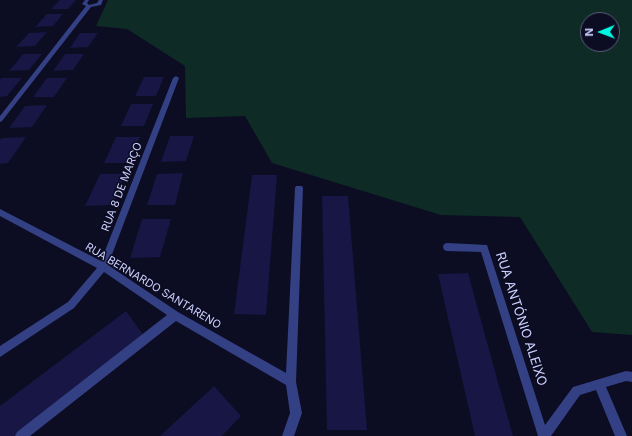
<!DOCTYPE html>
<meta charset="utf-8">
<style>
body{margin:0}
#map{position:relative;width:632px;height:436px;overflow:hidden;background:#0c0c22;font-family:Inter,sans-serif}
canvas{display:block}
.north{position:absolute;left:580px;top:12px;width:40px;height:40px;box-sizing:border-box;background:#0c0c22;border:1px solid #595b7a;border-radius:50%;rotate:269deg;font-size:11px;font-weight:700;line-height:16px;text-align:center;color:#cdd1ff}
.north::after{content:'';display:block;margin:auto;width:14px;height:18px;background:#00f8e0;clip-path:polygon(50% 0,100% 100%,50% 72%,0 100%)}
</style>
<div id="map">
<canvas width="632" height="436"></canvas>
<div class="north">N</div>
</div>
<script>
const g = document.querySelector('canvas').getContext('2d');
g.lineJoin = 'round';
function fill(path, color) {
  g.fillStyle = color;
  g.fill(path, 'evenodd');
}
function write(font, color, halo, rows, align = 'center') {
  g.font = font + ' Inter,sans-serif';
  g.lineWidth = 3;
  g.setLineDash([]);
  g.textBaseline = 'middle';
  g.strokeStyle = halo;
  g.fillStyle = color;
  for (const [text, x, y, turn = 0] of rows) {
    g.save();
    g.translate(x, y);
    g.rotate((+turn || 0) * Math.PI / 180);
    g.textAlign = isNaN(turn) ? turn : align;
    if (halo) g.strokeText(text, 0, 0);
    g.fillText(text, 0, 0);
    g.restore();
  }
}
fill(new Path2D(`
 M108 0H632V335L592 332 520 217 441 215 272 163 245 116 186 118 185 66 127 29 96 26ZM588 20H612V44H588Z`), '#0e2c25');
fill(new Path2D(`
 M60 0H76L68 9H51Z
 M47 14H63L53 26 35 27Z
 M47 32 35 46 16 47 29 33Z
 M80 33H98L88 47 70 48Z
 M23 54H42L29 70 9 71Z
 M65 54H84L73 70 53 71Z
 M144 77H164L156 96H135Z
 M1 78H22L7 96 0 97V80Z
 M47 78H67L54 97H33Z
 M131 104H153L144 126H121Z
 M47 105 32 127 9 128 25 106Z
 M170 136H194L186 161 161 162Z
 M26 137 8 163 0 164V140L2 138Z
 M116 137H140L129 163H104Z
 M183 173 175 205H147L157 174Z
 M100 174H126L113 205 85 206Z
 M252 175H277L266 315 234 314Z
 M322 196H348L367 430H327Z
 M142 219H171L160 257 130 258Z
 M468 273 504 404 513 436H475L438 274Z
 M126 311 144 336 20 436H0V406Z
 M214 386 241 416 222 436H160Z`), '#171644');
fill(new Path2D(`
 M85 0H89L87 3 89 5 97 3 99 0H103L101 5 91 7 2 121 0 122V116L86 6 82 4Z
 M176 76 179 78 108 265 178 312 286 373 295 188 296 186H302L303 188 296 382 302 413 294 436H282L290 413 286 385 176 321 30 436H15L17 432 167 315 104 272 74 308 0 357V346L68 302 97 268 0 216V209L101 261 173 78Z
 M447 243 487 245 545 425 573 387 626 371 632 372V382L626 381 606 387 627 436H615L596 390 580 395 551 436H538L481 252 447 251 444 250 443 247 444 244Z`), '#334084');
write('11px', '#cdd1ff', '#0c0c22', [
 ["RUA 8 DE MARÇO",122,187,-69],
 ["RUA BERNARDO SANTARENO",153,286,31]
]);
write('13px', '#cdd1ff', '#0c0c22', [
 ["RUA ANTÓNIO ALEIXO",521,319,72]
]);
</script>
